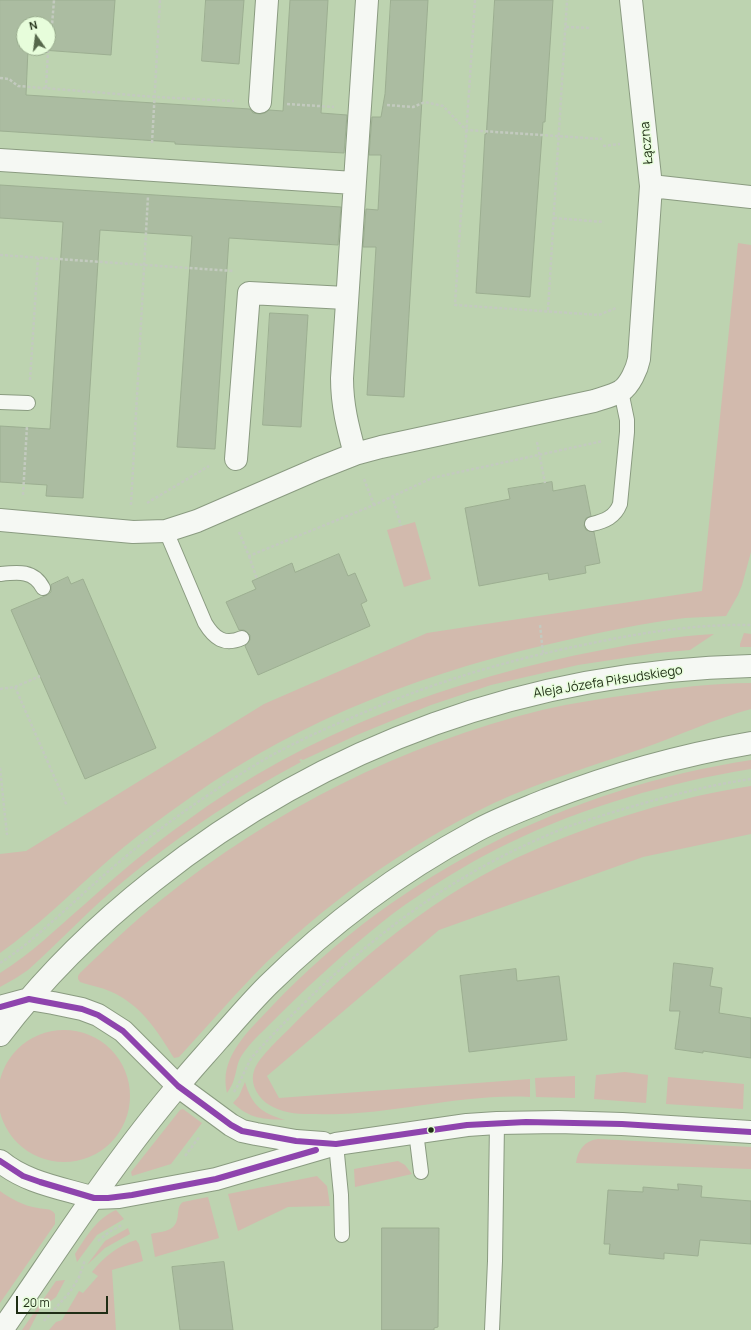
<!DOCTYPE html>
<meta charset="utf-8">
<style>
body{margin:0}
#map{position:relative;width:751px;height:1330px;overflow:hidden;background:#bdd3b0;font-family:Manrope,sans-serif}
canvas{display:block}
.north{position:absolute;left:16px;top:16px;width:40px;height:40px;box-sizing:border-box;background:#e7fddb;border:1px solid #97aa8c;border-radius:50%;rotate:346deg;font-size:11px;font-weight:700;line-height:16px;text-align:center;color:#1f2e15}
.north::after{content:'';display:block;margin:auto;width:14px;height:18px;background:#56684b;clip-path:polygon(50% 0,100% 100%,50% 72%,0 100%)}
.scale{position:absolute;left:16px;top:1296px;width:92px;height:18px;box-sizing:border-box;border:2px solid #1f2e15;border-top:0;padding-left:5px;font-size:12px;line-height:14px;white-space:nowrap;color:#1f2e15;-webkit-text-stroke:3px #e7fddb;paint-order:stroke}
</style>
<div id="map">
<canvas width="751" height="1330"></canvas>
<div class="north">N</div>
<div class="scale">20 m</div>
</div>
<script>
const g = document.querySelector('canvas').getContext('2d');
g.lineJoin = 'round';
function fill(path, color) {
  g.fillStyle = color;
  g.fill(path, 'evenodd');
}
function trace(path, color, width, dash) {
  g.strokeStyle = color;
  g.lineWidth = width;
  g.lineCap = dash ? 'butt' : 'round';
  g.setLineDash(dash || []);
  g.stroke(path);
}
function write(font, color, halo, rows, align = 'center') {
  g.font = font + ' Manrope,sans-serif';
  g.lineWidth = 3;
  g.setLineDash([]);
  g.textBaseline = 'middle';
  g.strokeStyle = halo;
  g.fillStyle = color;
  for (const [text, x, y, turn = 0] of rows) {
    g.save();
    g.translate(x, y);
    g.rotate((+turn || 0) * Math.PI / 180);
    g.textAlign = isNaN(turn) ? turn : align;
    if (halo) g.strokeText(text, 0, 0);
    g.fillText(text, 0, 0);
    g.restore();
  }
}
fill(new Path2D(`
 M738 243 751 245V552L742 585 738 595 726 616C712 617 698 617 685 618 645 623 606 631 567 640 434 669 304 717 191 797 161 818 131 840 103 865 70 894 37 927 0 953V854L26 851 264 704 427 633 702 591Z
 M415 522 431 579 404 587 387 530Z
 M744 633 751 634V647H740V644Z
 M714 634 690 650 657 653 578 665 491 685 431 705 401 717 357 735 303 760 301 759 299 760 301 762C232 799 172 840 112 891 83 916 57 944 28 970L16 978 0 987V973C31 954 57 928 85 904 117 875 150 847 185 822 307 732 454 678 602 650 639 643 676 636 714 634Z
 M751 683V709C714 719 678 736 641 749 592 766 542 781 494 803 405 846 322 905 253 976 228 1002 204 1030 179 1057L174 1058C158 1032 143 1008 116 994 105 988 92 986 80 982L78 979V976L80 973C106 948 133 922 161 900 272 810 404 744 542 710 573 703 604 698 635 694 674 688 712 683 751 683Z
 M751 760V769C670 782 583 807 509 843 478 858 447 876 418 896 383 919 352 947 321 975 303 991 287 1007 270 1024 260 1034 250 1043 242 1055 237 1062 237 1070 234 1079 233 1084 230 1088 227 1093 218 1056 251 1029 273 1005 400 872 570 788 751 760Z
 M751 786V834L643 857 439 930 267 1076 279 1098 530 1079V1097C459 1093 388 1117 316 1114 301 1114 286 1114 273 1107 260 1101 249 1085 254 1071 257 1059 279 1039 288 1030 359 958 439 891 532 851 600 821 678 797 751 786Z
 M-2 1096a66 66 0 1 1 132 0a66 66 0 1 1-132 0Z
 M625 1072 648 1075 646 1103 594 1099 596 1075Z
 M575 1076V1098L536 1097 535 1078Z
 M668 1077 744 1084 743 1109 666 1104Z
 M245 1082C252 1106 262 1113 285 1120 263 1119 250 1119 233 1103L239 1096Z
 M183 1109 202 1123 171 1164 132 1176 131 1172 180 1110Z
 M598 1139 751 1147V1169L576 1163C578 1150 584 1141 598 1139Z
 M398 1161 405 1165 412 1174 355 1187 354 1169Z
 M317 1176 327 1186 330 1206 288 1207 238 1231 228 1194Z
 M0 1191C11 1199 24 1206 38 1208 45 1210 50 1207 55 1214V1224L0 1303Z
 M208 1197 219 1238 155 1257 151 1234C158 1232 167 1232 173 1227 181 1220 175 1207 183 1202Z
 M116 1210 124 1219 97 1235 77 1262 75 1254C86 1237 96 1219 116 1210Z
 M128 1228 130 1234 105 1248 87 1265 105 1241Z
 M136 1240 139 1244 143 1261 112 1270 116 1330H49L56 1322 62 1320 79 1291 83 1293 98 1276 92 1272C103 1258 118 1245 136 1240Z
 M65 1280 56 1297 40 1309 29 1330H22L56 1281Z`), '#d2baad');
const building = new Path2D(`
 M0 0H115L111 55 28 49 26 95 250 109 253 113 260 114 265 113 269 110 283 111 290 0H328L321 113 347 115 344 153 175 144V142L0 131ZM24 24H48V48H24Z
 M206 0H244L239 64 202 61Z
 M391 0H428L404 397 367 395 376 247H363L366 209 378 210 381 155H369L372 117H381L385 94Z
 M495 0H553L545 122H543L530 297 476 293 485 134H486Z
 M0 185 341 207 338 245 229 238 215 449 177 447 192 236 100 230 83 498 46 496 47 485 0 482V426L50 429 63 222 0 218Z
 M270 313 308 315 301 427 263 425Z
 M552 482 553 491 585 485 591 516 586 518 584 526 586 530 594 532 600 563 585 566 586 573 549 580 548 573 479 586 465 508 510 499 508 489Z
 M339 554 348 576 355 573 367 601 361 604 370 626 258 675 245 646 250 640V635L244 630H239L226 602 256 589 252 581 292 563 295 572Z
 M68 577 71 584 83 579 156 748 85 779 11 610 47 595 51 592V585Z
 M674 963 713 968 710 986 722 988 719 1013 751 1018V1058L703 1051V1053L675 1049 680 1011H670Z
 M516 969 517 981 559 976 567 1040 469 1052 460 976Z
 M678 1184 702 1186 701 1197 751 1201V1244L700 1240 698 1256 664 1253V1259L609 1254 610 1244H604L608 1190 643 1192V1187L678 1190Z
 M382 1228H439L438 1327 434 1328V1330H382Z
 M224 1262 233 1330H180L172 1267Z`);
fill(building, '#abbca1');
trace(building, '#9cae91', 1);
const service = new Path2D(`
 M0 402 28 403
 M592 524C605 521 615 517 620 504L627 432V420L621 391
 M166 531 205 623C214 638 224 646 242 638
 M0 574C18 572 34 570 43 588
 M416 1132 421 1172
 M336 1144 341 1195 342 1235
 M492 1330 495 1261 497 1123`);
const minor = new Path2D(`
 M260 102 267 0
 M0 160 354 183
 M651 186 751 197
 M355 454C348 428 342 406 342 378L367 0
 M236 459 249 293 346 298
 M0 520 133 532 166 531 197 521 317 469 355 454 381 447 594 401C602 398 613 396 621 391 630 385 637 369 639 359L651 186 631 0
 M178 1086 231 1125 242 1131 256 1134 296 1141 323 1143
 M94 1198 119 1197 216 1179 336 1144 467 1125 497 1123 558 1122 622 1124 751 1132`);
const tertiary = new Path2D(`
 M0 1007 29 999 53 1003 82 1009 98 1015 123 1031 178 1086
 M0 1035C44 977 96 926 153 881 326 744 530 671 751 666
 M0 1161C26 1183 62 1188 94 1198
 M2 1330C59 1248 114 1161 179 1085 191 1070 205 1055 218 1040 234 1022 250 1003 268 985 329 925 398 873 474 832 497 819 522 810 546 800 613 774 681 755 751 743`);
trace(service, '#8a9b80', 16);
trace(minor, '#8a9b80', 24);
trace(tertiary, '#8a9b80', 24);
trace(new Path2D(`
 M475 0 455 305 599 315 616 308
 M566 27 591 28
 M0 78 9 79 18 86 155 97 234 101
 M46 88 48 51 51 38 54 0
 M287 104 334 107
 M387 105 413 107 425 102 443 106 466 130 602 139
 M152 143 160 0
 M603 146 620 144
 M554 218 604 222
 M0 255 233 271
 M548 310 567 0
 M30 380 38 258
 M537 442 545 483
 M364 479 374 505
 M23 495 27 426
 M392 496 401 526
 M147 503 209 466
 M131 505 148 196
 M239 532 249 556 374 505 432 478 603 441
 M249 556 257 579
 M540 625 543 653
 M15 687 67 806
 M0 689 15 687 40 676
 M0 768 7 835
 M0 963C27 946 49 924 72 904 101 877 131 851 163 827 195 803 230 780 265 759 297 741 331 726 365 712 435 682 508 660 583 645 639 633 694 624 751 625
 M234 1092C241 1081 245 1069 252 1057 306 998 366 942 433 897 474 869 520 846 567 827 587 820 607 814 627 808 668 796 709 785 751 779
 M185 1156 200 1136
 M98 1241 109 1232 122 1225
 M44 1321 70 1292 79 1277 85 1260`), '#c3cabf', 2.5, [3, 2]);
trace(service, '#f5f8f3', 14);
trace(minor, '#f5f8f3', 22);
trace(tertiary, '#f5f8f3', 22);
trace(new Path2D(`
 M0 1007 29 999 82 1009 98 1015 123 1031 178 1086 231 1125 242 1131 296 1141 336 1144 467 1125 526 1122 622 1124 751 1132
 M0 1161 23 1176 40 1182 94 1198H108L132 1195 216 1179 316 1150`), '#8e44ad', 6);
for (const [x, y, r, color] of [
 [431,1130,3.5,"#1f2e15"]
]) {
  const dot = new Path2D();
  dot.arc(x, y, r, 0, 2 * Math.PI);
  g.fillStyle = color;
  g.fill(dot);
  trace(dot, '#e7fddb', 1.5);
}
write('13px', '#1f2e15', '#e7fddb', [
 ["Łączna",647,143,-95],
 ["Aleja Józefa Piłsudskiego",608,682,-9]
]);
</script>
